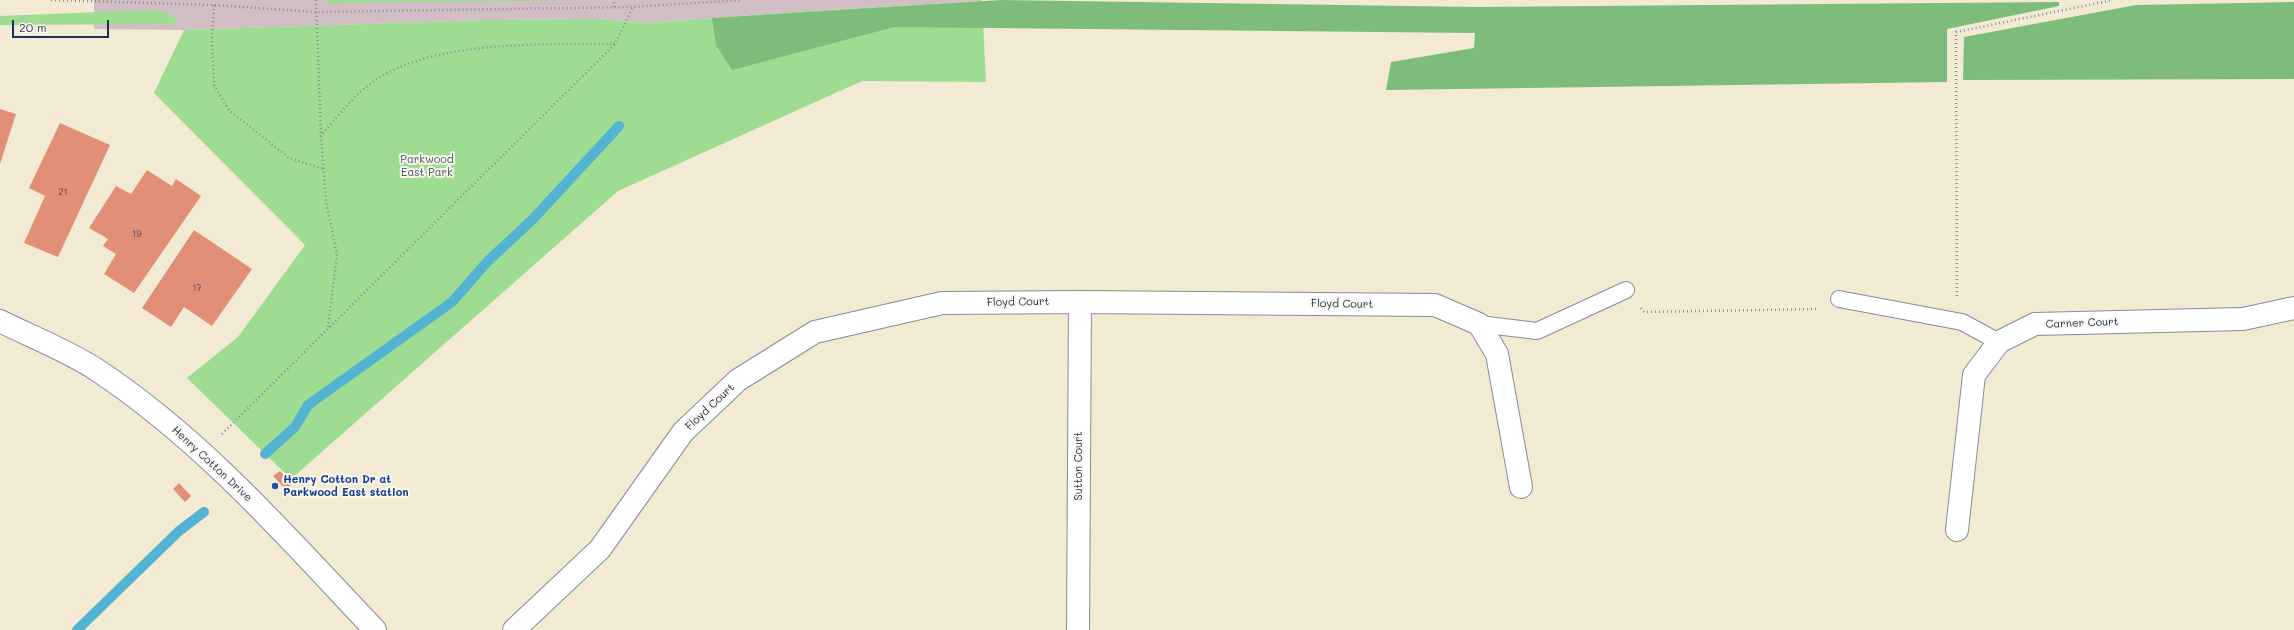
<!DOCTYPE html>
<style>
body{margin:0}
#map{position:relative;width:2294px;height:630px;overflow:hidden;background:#f2ead2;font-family:Mali,sans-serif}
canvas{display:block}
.scale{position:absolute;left:12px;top:20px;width:97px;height:18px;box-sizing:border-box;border:2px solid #1b2f5e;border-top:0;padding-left:5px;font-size:12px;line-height:14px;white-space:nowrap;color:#1b2f5e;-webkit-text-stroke:3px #fbf7ec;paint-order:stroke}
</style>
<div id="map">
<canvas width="2294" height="630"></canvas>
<div class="scale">20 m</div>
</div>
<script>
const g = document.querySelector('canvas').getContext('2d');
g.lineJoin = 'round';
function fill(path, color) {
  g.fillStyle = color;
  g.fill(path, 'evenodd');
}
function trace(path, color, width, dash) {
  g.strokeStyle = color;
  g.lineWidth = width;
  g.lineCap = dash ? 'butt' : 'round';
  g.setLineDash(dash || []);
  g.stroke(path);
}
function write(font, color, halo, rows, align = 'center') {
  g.font = font + ' Mali,sans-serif';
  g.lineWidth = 4;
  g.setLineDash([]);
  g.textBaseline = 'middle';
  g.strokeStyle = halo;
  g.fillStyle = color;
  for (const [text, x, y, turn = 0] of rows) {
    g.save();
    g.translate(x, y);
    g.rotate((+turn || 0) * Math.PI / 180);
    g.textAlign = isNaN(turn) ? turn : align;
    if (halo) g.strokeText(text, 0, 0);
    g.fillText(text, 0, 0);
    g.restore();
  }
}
fill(new Path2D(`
 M94 0H982V1L808 11 648 23 599 19 487 20 184 30 94 29Z`), '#d2bec5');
fill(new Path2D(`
 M325 0H607L326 3Z
 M982 1 986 82 862 81 618 191 291 479 187 378 238 337 305 245 154 93 184 30 487 20 599 19 648 23 808 11Z
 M149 10C159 11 175 11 177 24L0 25V16Z`), '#9edc91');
fill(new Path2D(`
 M1001 0 1477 7 2059 2V6L1947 29V82L1386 90 1391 62 1474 48 1475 33 894 27 732 70 716 45 712 18Z
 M2294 2V79L1963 80 1964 37 2136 5Z`), '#7ebc7b');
trace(new Path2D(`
 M265 454 295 427 308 405 452 302 487 262 533 219 619 126
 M77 630 179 531 204 512`), '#53b3d2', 10);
fill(new Path2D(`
 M0 109 16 114 0 164Z
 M60 123 110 145 58 257 24 243 45 196 29 188Z
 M147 170 172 186 176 179 201 196 134 293 104 274 116 254 103 246 108 239 89 228 116 186 131 194Z
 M194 230 252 269 212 326 184 307 171 327 142 308Z
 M280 471 292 484 286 490 273 476Z
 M179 483 191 496 185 502 173 489Z`), '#e19077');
const service = new Path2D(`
 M1839 299 1962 322 1999 342
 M1479 324 1537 331 1626 290`);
const minor = new Path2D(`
 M1957 530 1974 375 1999 342 2035 324 2243 319 2294 308
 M514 630 600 549 683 432 738 380 815 332 942 303 1080 302 1435 305 1479 324 1497 354 1521 487
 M1078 630 1080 302`);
const tertiary = new Path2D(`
 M0 321C30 336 70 352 97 370 204 441 288 538 375 630`);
trace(service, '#868c98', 18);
trace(minor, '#868c98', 24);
trace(tertiary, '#868c98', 24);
trace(new Path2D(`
 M51 0 214 5 316 12 633 7 742 0
 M316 0 321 135
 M214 5 212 37 214 85 229 110 289 158 323 169
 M614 7V0
 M1957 296 1956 32 2113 0
 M1641 308 1644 312 1817 309
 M328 327 337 255 326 201 321 136C340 113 360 87 387 73 447 41 547 44 615 44
 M222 434 615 44 633 7`), '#868c98', 2.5, [1, 3]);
trace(service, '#fff', 16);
trace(minor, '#fff', 22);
trace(tertiary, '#fff', 22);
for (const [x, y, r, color] of [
 [275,486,4,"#1a4fb4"]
]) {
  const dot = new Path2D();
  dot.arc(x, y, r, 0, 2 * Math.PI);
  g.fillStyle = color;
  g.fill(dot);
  trace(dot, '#fbf7ec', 1.5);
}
write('9px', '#4c4764', null, [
 ["21",63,192],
 ["19",137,234],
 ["17",197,288]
]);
write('11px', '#3c5a6b', '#fbf7ec', [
 ["Parkwood",427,160],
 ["East Park",427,173]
]);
write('11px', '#1b2f5e', '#fbf7ec', [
 ["Floyd Court",1018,302,-1],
 ["Floyd Court",1342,304,1],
 ["Carner Court",2082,323,-2],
 ["Floyd Court",710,407,-43],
 ["Henry Cotton Drive",212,464,43],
 ["Sutton Court",1079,466,-90]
]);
write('bold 11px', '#164399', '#fbf7ec', [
 ["Henry Cotton Dr at",283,480],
 ["Parkwood East station",283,493]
], 'left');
</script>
